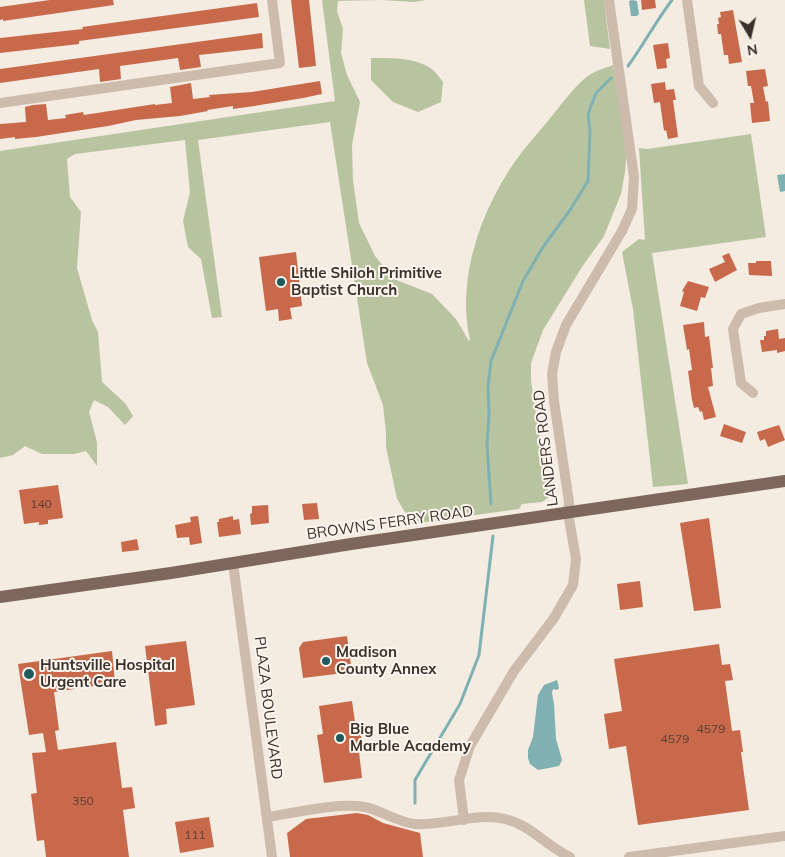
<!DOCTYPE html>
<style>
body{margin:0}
#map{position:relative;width:785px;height:857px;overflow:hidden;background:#f4ebe1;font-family:Mulish,sans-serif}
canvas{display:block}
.north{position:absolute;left:725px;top:10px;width:50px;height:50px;-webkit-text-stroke:4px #fbf5ee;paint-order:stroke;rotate:171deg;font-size:14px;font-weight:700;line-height:20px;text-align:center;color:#3b302b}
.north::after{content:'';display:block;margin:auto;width:18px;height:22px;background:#3b302b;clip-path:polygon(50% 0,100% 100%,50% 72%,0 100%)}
</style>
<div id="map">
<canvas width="785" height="857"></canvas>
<div class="north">N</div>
</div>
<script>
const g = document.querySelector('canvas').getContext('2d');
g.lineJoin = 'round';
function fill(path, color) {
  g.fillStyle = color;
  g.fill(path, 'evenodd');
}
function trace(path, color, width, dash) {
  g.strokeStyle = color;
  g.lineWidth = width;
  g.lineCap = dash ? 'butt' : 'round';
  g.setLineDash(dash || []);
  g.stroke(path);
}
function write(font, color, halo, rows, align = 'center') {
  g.font = font + ' Mulish,sans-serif';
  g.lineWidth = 4;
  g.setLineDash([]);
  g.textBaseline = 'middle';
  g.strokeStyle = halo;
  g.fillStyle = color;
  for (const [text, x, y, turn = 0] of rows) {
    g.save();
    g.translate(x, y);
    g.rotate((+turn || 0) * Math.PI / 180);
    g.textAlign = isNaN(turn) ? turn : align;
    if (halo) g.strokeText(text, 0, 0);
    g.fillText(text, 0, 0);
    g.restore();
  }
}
fill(new Path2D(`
 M322 0H426L414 2 381 0 338 1 337 11 343 29 341 53 347 75 360 102 352 145 353 180 359 223 375 256 394 279 432 294 456 319 469 341 470 340C456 279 481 210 516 160 526 146 537 134 548 121 558 109 576 84 588 76 595 71 605 68 613 65L627 147 625 172 621 194 604 236 582 267 543 330 531 363V381L549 497 542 502 522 504 519 509 412 524 397 499 386 447V432L383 405 367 363 330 122 198 140 222 317 212 318 201 259 188 247 183 221 190 192 185 140 75 154 67 159 70 197 81 212 77 268 92 320 98 332 102 382 125 403 133 416 125 425 108 407 94 400 89 412 97 442V466L86 451 74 454H42L25 446 13 455 0 458V151L335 101Z
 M584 0H604L610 49 590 46Z
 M371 58C390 58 417 57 433 70 436 73 440 78 443 82L441 102 418 112 393 102 371 80Z
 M751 134 766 237 652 253 688 484 653 487 633 309 622 252 639 239 645 240 639 148 647 149Z`), '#b8c4a0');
fill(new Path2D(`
 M632 0 637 1 639 14 637 16H631L629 1Z
 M785 174V191L780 192 777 175Z
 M557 680 559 688 557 690 553 689 552 693 554 704 556 739 562 760 559 766 538 770 530 764 528 758V750L533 737 538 695 544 685Z`), '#7fb0b2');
trace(new Path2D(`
 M628 66C644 44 656 21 672 0
 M491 504 487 445 489 415 488 386 491 361 523 281 543 247 570 210 588 181 590 131 588 114 596 93 611 78
 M415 803V780L460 704 479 655 493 536`), '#7fb0b2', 3);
fill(new Path2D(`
 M50 0H113L114 5 3 21V19L0 20V7Z
 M291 0H309L316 66 299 68Z
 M641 0H655L656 8 642 10Z
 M257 3 259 17 79 41V44L0 53V38L83 29 82 27Z
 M733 10 742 62 729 64 728 55H724L721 34H718L717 24H719L718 18 721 17 720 12Z
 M262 33 263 48 199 55 201 67 180 70 178 58 120 66 121 79 100 82 99 69 0 83V69Z
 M668 43 670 58 666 59 667 68 657 69 653 45Z
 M765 69 768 86 763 87 766 102 768 101 770 121 752 123 750 103H754L751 86H748L746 71Z
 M320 81 322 94 303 98 254 106 233 109V106L207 110 208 111 180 116 136 120 108 126 36 137 15 139V137L0 139V124L26 122 25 107 33 105 46 104 48 120 66 118 65 115 83 112 84 115 155 104V105L172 103 170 87 191 83 193 99 210 97 209 95 252 92Z
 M665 82 666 90 674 89 676 100H673L678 137 668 139 666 130 664 131 660 102 654 103 651 84Z
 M296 252 302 306 290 308 292 319 279 321 278 309 266 311 259 257Z
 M729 253 737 270 715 282 709 269 725 262 722 256Z
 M756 261H771L772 276 749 275 748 263H756Z
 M688 281 709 287 705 298 701 297 697 311 680 306 684 292 682 291Z
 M704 322 705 337 709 336 713 368H711L713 386 708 387 716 417 704 420 702 411 700 412 698 407 694 408 692 400 688 371 692 370 689 349 687 350 683 325Z
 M778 329 779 339 785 338V351L777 353V350L762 352 760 340H764V336H766V331Z
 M724 424 746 432 742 443 720 436Z
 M779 425 785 440 768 447 765 439 760 441 757 432Z
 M58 485 63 518 48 520V524L39 525V522L24 524 19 490Z
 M317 503 319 519 304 520 302 504Z
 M268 505 269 523 251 525 250 514 252 513V506Z
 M198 516 202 543 190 545 189 537 177 538 175 525 191 522 190 517Z
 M233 516V520L239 519 241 534 219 537 217 522H219V519Z
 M709 518 721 608 694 611 680 523Z
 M137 539 139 550 122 552 121 542Z
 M640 581 643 607 620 610 617 584Z
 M347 636 352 672 303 678 299 648 303 642Z
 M186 641 195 705 166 709 167 724 155 726 145 646Z
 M719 644 722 665 730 664 733 680 725 681 732 731 740 730 743 752H741L749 810 638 825 626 746 609 749 604 714 622 711 614 659Z
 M112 651 115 683 54 692 59 730 55 731 58 750 116 742 122 788 132 787 135 808 123 810 129 857H46L44 840 37 841 31 794 37 793 32 753 46 752 43 733 29 735 18 664Z
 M352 701 355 722H359L362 742 358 743 362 778 324 783 317 735 323 734 319 706Z
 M357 813 368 815 383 823 420 833 423 857H290L287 833 306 819Z
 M209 817 214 847 180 853 175 822Z`), '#c8694b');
trace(new Path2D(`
 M687 0 699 86 713 103
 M0 103 280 63 272 0
 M753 393 741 383 733 329 741 314 759 308 785 304
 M233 563 272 857
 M267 817C295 813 337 802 365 807 380 810 400 823 415 824 444 826 477 812 505 819 531 825 546 846 570 857
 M464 820 459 780 470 746 514 671 554 618 573 585 576 559 568 513 569 502 554 401 552 374 556 352 566 325 622 231 632 209 634 177 609 0
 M629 857 785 836`), '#cdbbac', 10);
trace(new Path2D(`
 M0 597 171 573 351 544 785 481`), '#7d675c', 12);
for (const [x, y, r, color] of [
 [281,282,5,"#1f5a5e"],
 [326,661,5,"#1f5a5e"],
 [29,674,6,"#1f5a5e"],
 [340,738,5,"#1f5a5e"]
]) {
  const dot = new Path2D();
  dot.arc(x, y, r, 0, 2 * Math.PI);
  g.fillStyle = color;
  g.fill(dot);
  trace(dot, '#fbf5ee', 2);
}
write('12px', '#5e3e33', null, [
 ["140",41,504],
 ["4579",711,729],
 ["4579",675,739],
 ["350",83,801],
 ["111",195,835]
]);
write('bold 15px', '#3b302b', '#fbf5ee', [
 ["Little Shiloh Primitive",291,273],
 ["Baptist Church",291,290],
 ["Madison",336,652],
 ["County Annex",336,669],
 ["Huntsville Hospital",40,665],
 ["Urgent Care",40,682],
 ["Big Blue",350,729],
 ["Marble Academy",350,746]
], 'left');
write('15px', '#3b302b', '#fbf5ee', [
 ["LANDERS ROAD",546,448,-97],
 ["BROWNS FERRY ROAD",390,523,-8],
 ["PLAZA BOULEVARD",268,708,83]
]);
</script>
